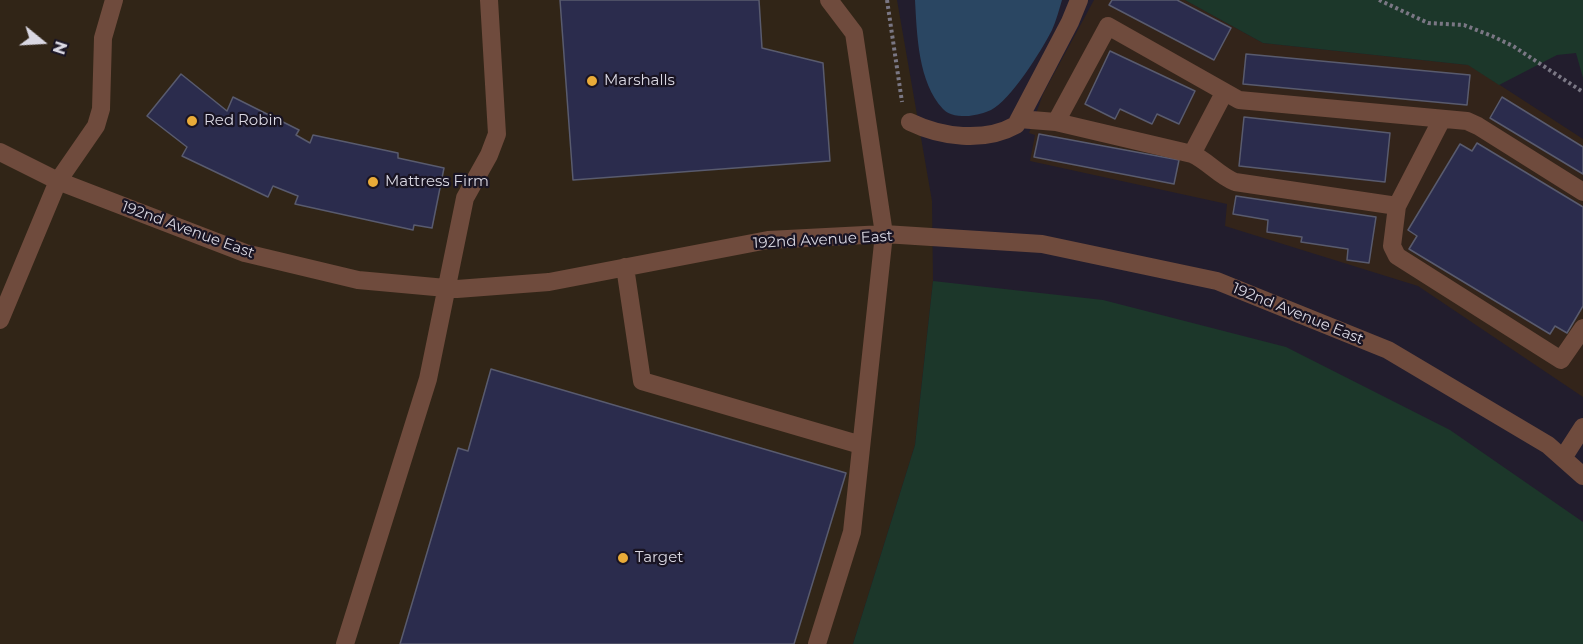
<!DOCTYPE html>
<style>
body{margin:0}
#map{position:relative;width:1583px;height:644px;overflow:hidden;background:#221d2d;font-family:Montserrat,sans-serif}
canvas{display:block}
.north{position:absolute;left:12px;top:12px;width:60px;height:60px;-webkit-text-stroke:4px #191423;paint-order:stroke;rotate:108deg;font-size:16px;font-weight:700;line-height:24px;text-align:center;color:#dad8e3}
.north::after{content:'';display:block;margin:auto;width:21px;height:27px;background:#dad8e3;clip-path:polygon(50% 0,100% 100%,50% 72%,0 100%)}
</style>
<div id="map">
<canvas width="1583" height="644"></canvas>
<div class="north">N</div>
</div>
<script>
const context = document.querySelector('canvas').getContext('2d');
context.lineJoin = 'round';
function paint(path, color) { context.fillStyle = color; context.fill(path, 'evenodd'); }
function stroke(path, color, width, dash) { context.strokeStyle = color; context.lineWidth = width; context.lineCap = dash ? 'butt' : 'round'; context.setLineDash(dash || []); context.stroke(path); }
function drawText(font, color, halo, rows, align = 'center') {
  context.font = font + ' Montserrat,sans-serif'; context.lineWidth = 4.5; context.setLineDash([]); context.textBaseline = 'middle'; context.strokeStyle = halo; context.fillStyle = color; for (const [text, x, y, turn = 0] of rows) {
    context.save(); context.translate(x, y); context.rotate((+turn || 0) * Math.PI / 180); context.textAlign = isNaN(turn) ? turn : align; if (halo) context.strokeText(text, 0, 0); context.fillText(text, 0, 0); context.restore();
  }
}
const commercial = new Path2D(`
 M0 0H897L932 201 933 281 915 445 853 644H0Z`);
const industrial = new Path2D(`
 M1094 0H1185L1263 43 1469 65 1583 139V397L1418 286 1225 226 1227 204 1030 161 1035 135 1029 133 1043 94Z`);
const green = new Path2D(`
 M1185 0H1583V78L1576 53 1557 55 1499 85 1468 65 1263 43Z
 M933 281 1103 300 1286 347 1450 430 1583 522V644H853L915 445Z`);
const water = new Path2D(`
 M915 0H1062C1059 10 1056 21 1052 30 1042 50 1010 101 991 110 985 113 976 115 969 116 960 116 949 116 943 109 918 82 917 35 915 0Z`);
const building = new Path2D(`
 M560 0H759L762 48 823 63 830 161 573 180Z
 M1112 0H1177L1231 28 1214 60 1109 5Z
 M1110 51 1195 91 1179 124 1157 114 1152 124 1120 109 1115 119 1085 104Z
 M1246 54 1470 75 1467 105 1243 84Z
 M181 74 227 111 233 97 299 130 296 135 310 143 313 135 398 153V158L444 168 432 228 414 225 413 230 295 204 298 196 273 186 268 197 182 156 187 147 147 116Z
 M1502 97 1583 147V174L1490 118Z
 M1244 117 1390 133 1385 182 1239 166Z
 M1039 134 1179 160 1174 184 1034 157Z
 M1477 143 1583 207V306L1567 333 1555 326 1550 334 1409 249 1417 236 1408 230 1460 144 1472 151Z
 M1236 196 1376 217 1369 263 1347 260 1348 249 1301 242 1302 237 1267 232 1268 220 1233 214Z
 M491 369 846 473 794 644H400L458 448 468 451Z`);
const path = new Path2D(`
 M887 0 902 102
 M1379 0 1428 23 1464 25 1492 36 1513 46 1583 92`);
const minor = new Path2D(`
 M1019 119 1056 122
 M910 122C941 137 984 143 1016 125L1070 22 1079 0
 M0 152 58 181 245 253 358 280 457 289 549 282 768 240 884 234 1042 244 1217 281 1388 350 1548 445 1583 476
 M1192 154 1224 93
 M1583 192 1478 126 1467 121 1239 100 1108 26 1056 122 1192 154C1208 161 1218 175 1235 182L1397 206 1392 246 1397 256 1561 360 1583 328
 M1397 206 1442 119
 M625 267 642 381 861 445
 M0 320 58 181 96 126 101 109 103 38 114 0
 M1563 458 1583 427
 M345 644 428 379 465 198 489 155 497 134 489 0
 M817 644 852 532 884 234 854 33 829 0`);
const markers = [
 [592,81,6,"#e9ab38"],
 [192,121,6,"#e9ab38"],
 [373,182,6,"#e9ab38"],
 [623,558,6,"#e9ab38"]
];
const poiNames = [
 ["Marshalls",604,81],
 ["Red Robin",204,121],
 ["Mattress Firm",385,182],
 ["Target",635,558]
];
const streetNames = [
 ["192nd Avenue East",188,230,20],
 ["192nd Avenue East",823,240,-3],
 ["192nd Avenue East",1298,314,22]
];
paint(commercial, '#312517');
paint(industrial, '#33241a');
paint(green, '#1c372a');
paint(water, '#2a4662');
paint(building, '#2b2c4d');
stroke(building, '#595b6e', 1.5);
stroke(path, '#7a7784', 4, [3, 3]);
stroke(minor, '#6f4b3d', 18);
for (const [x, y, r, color] of markers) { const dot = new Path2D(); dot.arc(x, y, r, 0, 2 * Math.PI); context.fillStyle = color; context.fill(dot); stroke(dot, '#191423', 2); }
drawText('15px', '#dad8e3', '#191423', poiNames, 'left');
drawText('15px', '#dad8e3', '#191423', streetNames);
</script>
